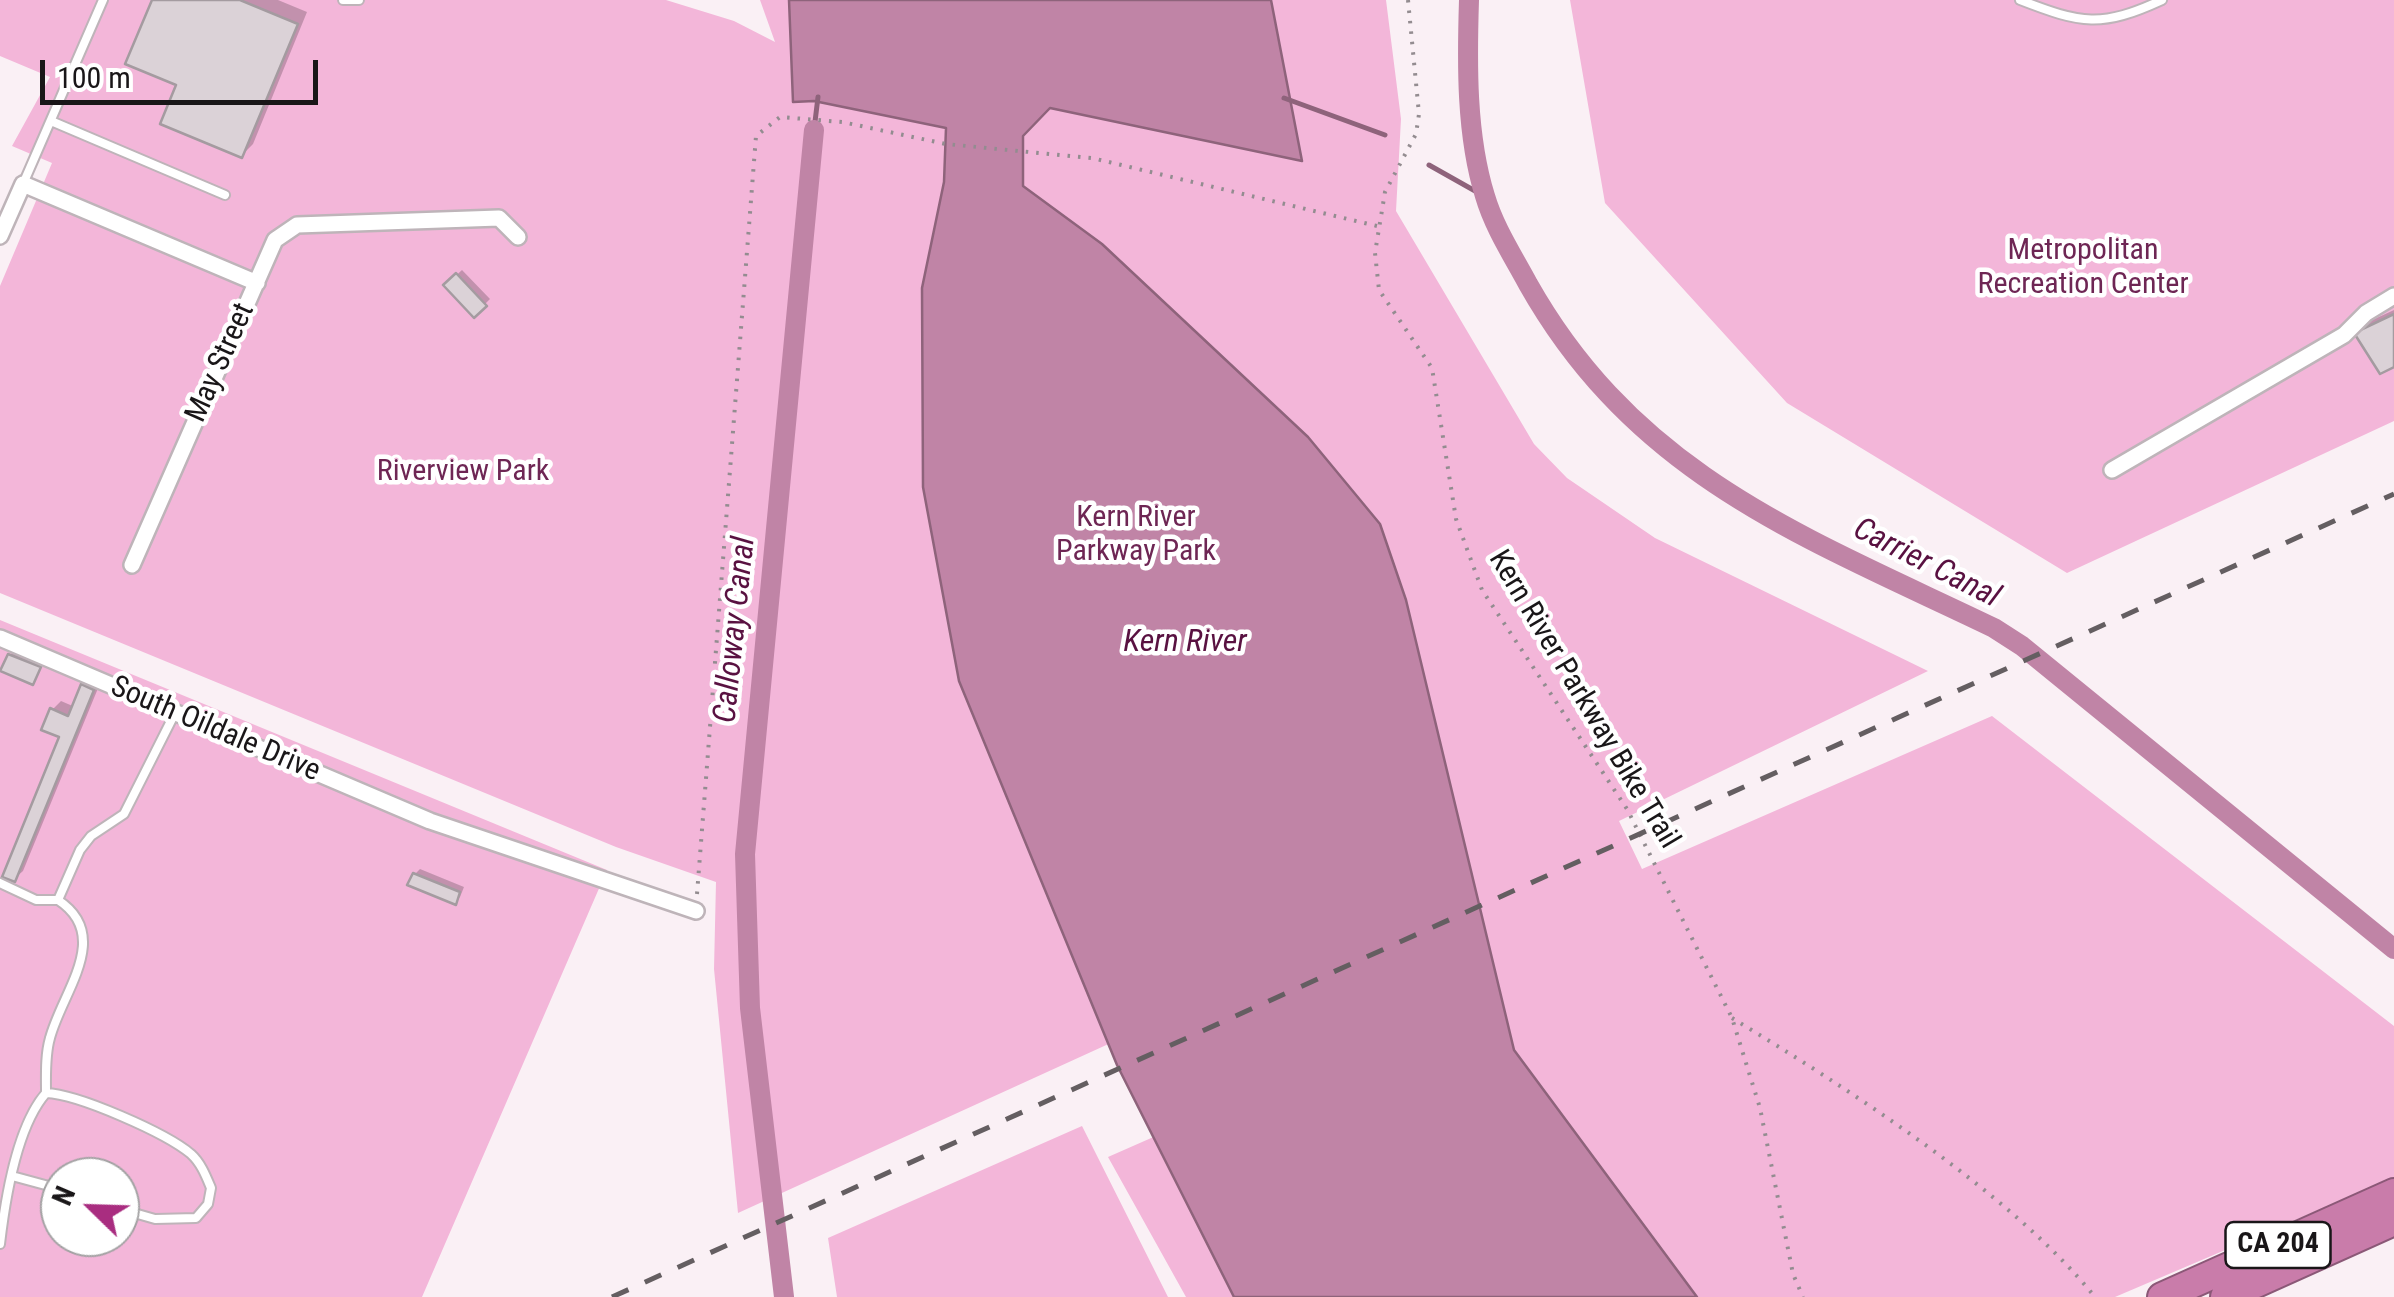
<!DOCTYPE html>
<style>
body{margin:0}
#map{position:relative;width:2394px;height:1297px;overflow:hidden;background:#faf0f5;font-family:"Roboto Condensed",sans-serif}
canvas{display:block}
.north{position:absolute;left:40px;top:1157px;width:100px;height:100px;box-sizing:border-box;background:#fff;border:2px solid #a3a2a3;border-radius:50%;rotate:293deg;font-size:28px;font-weight:700;line-height:40px;text-align:center;color:#191618}
.north::after{content:'';display:block;margin:auto;width:35px;height:45px;background:#a92d80;clip-path:polygon(50% 0,100% 100%,50% 72%,0 100%)}
.scale{position:absolute;left:40px;top:60px;width:278px;height:45px;box-sizing:border-box;border:5px solid #191618;border-top:0;padding-left:12px;font-size:30px;line-height:35px;white-space:nowrap;color:#191618;-webkit-text-stroke:8px #fff;paint-order:stroke}
</style>
<div id="map">
<canvas width="2394" height="1297"></canvas>
<div class="north">N</div>
<div class="scale">100 m</div>
</div>
<script>
const context = document.querySelector('canvas').getContext('2d');
context.lineJoin = 'round';
function paint(path, color) { context.fillStyle = color; context.fill(path, 'evenodd'); }
function stroke(path, color, width, dash) { context.strokeStyle = color; context.lineWidth = width; context.lineCap = dash ? 'butt' : 'round'; context.setLineDash(dash || []); context.stroke(path); }
function drawText(font, color, halo, rows, align = 'center') {
  context.font = font + ' "Roboto Condensed",sans-serif'; context.lineWidth = 9; context.setLineDash([]); context.textBaseline = 'middle'; context.strokeStyle = halo; context.fillStyle = color; for (const [text, x, y, turn = 0] of rows) {
    context.save(); context.translate(x, y); context.rotate((+turn || 0) * Math.PI / 180); context.textAlign = isNaN(turn) ? turn : align; if (halo) context.strokeText(text, 0, 0); context.fillText(text, 0, 0); context.restore();
  }
}
const green = new Path2D(`
 M0 0H666L734 21 775 42 760 0H1386L1401 119 1396 211 1534 444 1567 478 1655 538 1928 671 1619 821 1642 869 1992 716 2394 1026V1178L2115 1297H1186L1108 1157 1474 996 1137 1031 738 1213 714 969 716 882 616 847 0 593V286L52 163 12 146 50 77 0 56Z
 M1570 0H2394V421L2067 573 1787 403 1605 203Z
 M0 620 607 870 422 1297H0ZM60 1177H120V1237H60Z
 M1082 1126 1168 1297H837L828 1238Z`);
const water = new Path2D(`
 M789 0H1271L1302 161 1050 108 1023 136V186L1102 244 1308 437 1380 524 1406 600 1514 1050 1697 1297H1234L1117 1065 959 681 923 487 922 288 944 182 946 128 814 101 793 102Z`);
const shadow = new Path2D(`
 M155 0H278L307 12 253 144 242 155Z
 M462 270 490 299 474 315 446 285Z
 M2394 310V364L2357 333 2368 322Z
 M15 650 44 662 33 682 10 655Z
 M92 678 101 681 23 871 14 879 62 736 52 710 61 701 75 707Z
 M420 869 464 887 460 897 455 902 415 874Z`);
const stream = new Path2D(`
 M1284 98 1385 135
 M814 130 818 97
 M1429 165 1484 196`);
const canal = new Path2D(`
 M1469 0C1467 63 1466 135 1485 196 1494 227 1513 256 1528 284 1637 477 1805 537 1994 628L2022 646 2394 949
 M784 1297 750 1008 745 854 814 130`);
const building = new Path2D(`
 M152 0H240L298 24 242 158 160 124 176 85 125 64Z
 M456 273 487 306 474 318 443 285Z
 M2394 314V367L2380 374 2354 333Z
 M8 654 41 667 33 685 0 671Z
 M81 684 94 690 15 882 2 877 59 737 41 730 50 708 68 716Z
 M413 873 460 892 456 905 407 885Z`);
const path = new Path2D(`
 M1408 0 1419 114 1416 134 1385 192 1375 253 1379 290 1432 368 1456 519 1482 590 1627 809 1732 1018 1760 1108 1793 1274 1803 1297
 M697 894 756 136 780 117 842 122 946 144 1092 158 1377 226
 M1732 1018C1847 1088 2011 1193 2095 1297`);
const lane = new Path2D(`
 M343 0H359
 M2020 0C2082 24 2101 28 2162 0
 M51 121 225 195
 M23 184 103 0
 M0 883 36 900H58C113 936 62 992 50 1038 45 1055 46 1075 46 1093
 M58 900 80 850 91 836 124 814 175 713
 M12 1176 60 1189
 M0 1244C5 1201 17 1126 46 1093 78 1094 166 1133 191 1154 201 1163 206 1176 211 1188L208 1204 196 1218 155 1219 120 1209`);
const street = new Path2D(`
 M0 236 23 184 257 283
 M2112 470 2344 335 2366 313 2394 296
 M132 565 275 240 297 225 499 218 518 237
 M0 638 430 821 696 911`);
const highway = new Path2D(`
 M2162 1297 2394 1193
 M2225 1297 2394 1221`);
const rail = new Path2D(`
 M612 1297 2394 494`);
const shields = [
 [2278,1245,105]
];
const shieldNames = [
 ["CA 204",2278,1245]
];
const parkNames = [
 ["Metropolitan",2083,251],
 ["Recreation Center",2083,285],
 ["Riverview Park",463,472],
 ["Kern River",1136,518],
 ["Parkway Park",1136,552]
];
const streetNames = [
 ["May Street",221,363,-66],
 ["Kern River Parkway Bike Trail",1583,700,59],
 ["South Oildale Drive",215,730,23]
];
const waterNames = [
 ["Carrier Canal",1926,564,27],
 ["Calloway Canal",736,630,-84],
 ["Kern River",1185,643]
];
paint(green, '#f3b6d9');
paint(water, '#c084a6');
stroke(water, '#8e637b', 2.5);
paint(shadow, '#0003');
stroke(stream, '#8e637b', 5);
stroke(canal, '#c084a6', 20);
paint(building, '#dbd2d7');
stroke(building, '#a49ba0', 2.5);
stroke(lane, '#beb4b9', 12);
stroke(street, '#beb4b9', 20);
stroke(highway, '#8b5877', 32);
stroke(path, '#938c90', 4, [2.5, 8]);
stroke(lane, '#fff', 8);
stroke(street, '#fff', 15);
stroke(highway, '#c97caa', 28);
stroke(rail, '#645e61', 5, [18, 18]);
for (const [x, y, w] of shields) { const box = new Path2D(); box.roundRect(x - w / 2, y - 23, w, 46, 8); context.fillStyle = '#fff'; context.fill(box); stroke(box, '#191618', 2.5); }
drawText('bold 28px', '#191618', null, shieldNames);
drawText('30px', '#6e2654', '#fff', parkNames);
drawText('30px', '#191618', '#fff', streetNames);
drawText('italic 32px', '#591141', '#fff', waterNames);
</script>
